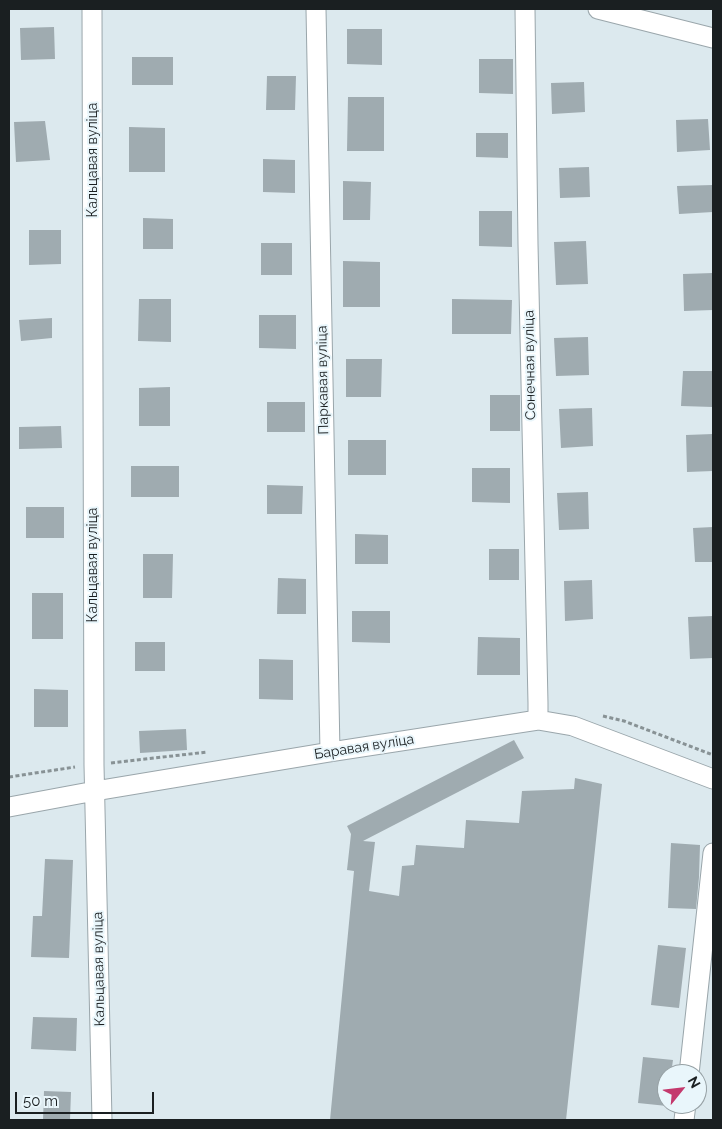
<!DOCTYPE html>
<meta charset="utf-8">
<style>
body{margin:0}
#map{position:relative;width:722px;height:1129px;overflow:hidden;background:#dce9ee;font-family:Raleway,sans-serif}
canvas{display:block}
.frame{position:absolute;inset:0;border:10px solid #1a1f21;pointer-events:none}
.north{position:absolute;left:657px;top:1064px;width:50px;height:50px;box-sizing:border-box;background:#e9f6fb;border:1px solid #96a0a4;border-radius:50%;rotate:61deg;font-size:14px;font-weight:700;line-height:20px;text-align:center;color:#1a1f21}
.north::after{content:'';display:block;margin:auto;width:18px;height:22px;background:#c4396d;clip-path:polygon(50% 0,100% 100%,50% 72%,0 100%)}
.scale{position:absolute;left:15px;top:1092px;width:139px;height:22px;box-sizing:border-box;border:2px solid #1a1f21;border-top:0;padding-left:6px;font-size:15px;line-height:18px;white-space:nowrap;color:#1a1f21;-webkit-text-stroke:4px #e9f6fb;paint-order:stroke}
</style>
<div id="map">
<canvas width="722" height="1129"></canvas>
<div class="frame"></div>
<div class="north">N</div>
<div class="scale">50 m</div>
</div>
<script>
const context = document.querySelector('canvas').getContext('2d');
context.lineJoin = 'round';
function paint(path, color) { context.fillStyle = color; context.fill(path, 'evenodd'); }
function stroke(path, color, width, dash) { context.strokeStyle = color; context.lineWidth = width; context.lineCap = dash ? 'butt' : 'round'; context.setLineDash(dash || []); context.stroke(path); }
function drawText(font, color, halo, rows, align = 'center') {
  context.font = font + ' Raleway,sans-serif'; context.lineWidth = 4; context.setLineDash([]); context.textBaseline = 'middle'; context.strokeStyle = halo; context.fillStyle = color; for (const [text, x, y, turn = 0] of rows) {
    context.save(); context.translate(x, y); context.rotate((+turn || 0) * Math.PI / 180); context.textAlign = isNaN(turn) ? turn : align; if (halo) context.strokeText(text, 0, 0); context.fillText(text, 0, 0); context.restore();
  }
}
const building = new Path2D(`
 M54 27 55 59 21 60 20 28Z
 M347 29H382V65L347 64Z
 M132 57H173V85H132Z
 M479 59H513V94L479 93Z
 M267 76H296L295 110H266Z
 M584 82 585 112 552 114 551 83Z
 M348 97H384V151H347Z
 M708 119 710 150 677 152 676 120Z
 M45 121 50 160 16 162 14 122Z
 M129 127 165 128V172H129Z
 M476 133H508V158L476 157Z
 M263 159 295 160V193L263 192Z
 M589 167 590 197 560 198 559 168Z
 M343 181 371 182 370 220H343Z
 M713 185V212L679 214 677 186Z
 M479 211H512V247L479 246Z
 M143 218 173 219V249H143Z
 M29 230H61V264L29 265Z
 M586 241 588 284 556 285 554 242Z
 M261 243H292V275H261Z
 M343 261 380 262V307H343Z
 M713 273V310L684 311 683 274Z
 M139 299H171V342L138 341Z
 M452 299 512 300 511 334H452Z
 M259 315H296V349L259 348Z
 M52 318V338L21 341 19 320Z
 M588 337 589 375 556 376 554 338Z
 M346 359H382L381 397H346Z
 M683 371H713V407L681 406Z
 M170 387V426H139V388Z
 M490 395H520V431H490Z
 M267 402H305V432H267Z
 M592 408 593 446 561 448 559 409Z
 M61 426 62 448 19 449V427Z
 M713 434V471L687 472 686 435Z
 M348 440H386V475H348Z
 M131 466H179V497H131Z
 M472 468H510V503L472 502Z
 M267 485 303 486 302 514H267Z
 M588 492 589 529 559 530 557 493Z
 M26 507H64V538H26Z
 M713 527V562H695L693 528Z
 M355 534 388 535V564H355Z
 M489 549H519V580H489Z
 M143 554H173L172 598H143Z
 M278 578 306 579V614H277Z
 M592 580 593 619 565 621 564 581Z
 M32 593H63V639H32Z
 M352 611H390V643L352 642Z
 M713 616V658L690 659 688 617Z
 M478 637 520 638V675H477Z
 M135 642H165V671H135Z
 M259 659 293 660V700L259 699Z
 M34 689 68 690V727H34Z
 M186 729 187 750 140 753 139 731Z
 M514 740 524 758 363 841 375 842 369 891 399 896 402 866 414 865 416 845 464 848 466 820 519 823 522 791 574 789 575 778 602 784 566 1120H330L354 871 347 870 351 834 347 826Z
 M671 843 700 845 699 877 696 909 668 908Z
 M45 859 73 860 69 958 31 957 33 916H42Z
 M658 945 686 948 679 1008 651 1005Z
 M33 1017 77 1018 76 1051 31 1049Z
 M643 1057 673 1060 671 1074H667V1106L638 1103Z
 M44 1091 71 1092 70 1120H43Z`);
const path = new Path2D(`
 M603 716 624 721 713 755
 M111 763 207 752
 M9 777 75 767`);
const minor = new Path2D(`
 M92 9 94 765 102 1120
 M316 9 330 752
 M525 9 528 244 538 703V720
 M598 9 713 38
 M9 807 95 791 330 752 538 720 573 726 713 779
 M689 1074 713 853
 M684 1120 686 1104`);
const streetNames = [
 ["Кальцавая вуліца",93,160,-90],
 ["Сонечная вуліца",530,365,-91],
 ["Паркавая вуліца",323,380,-91],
 ["Кальцавая вуліца",93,565,-90],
 ["Баравая вуліца",364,747,-9],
 ["Кальцавая вуліца",99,969,-91]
];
paint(building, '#9fabb0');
stroke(minor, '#9aa6ab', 21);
stroke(path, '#889295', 3, [4, 2.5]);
stroke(minor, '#fff', 19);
drawText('14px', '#1a1f21', '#e9f6fb', streetNames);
</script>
